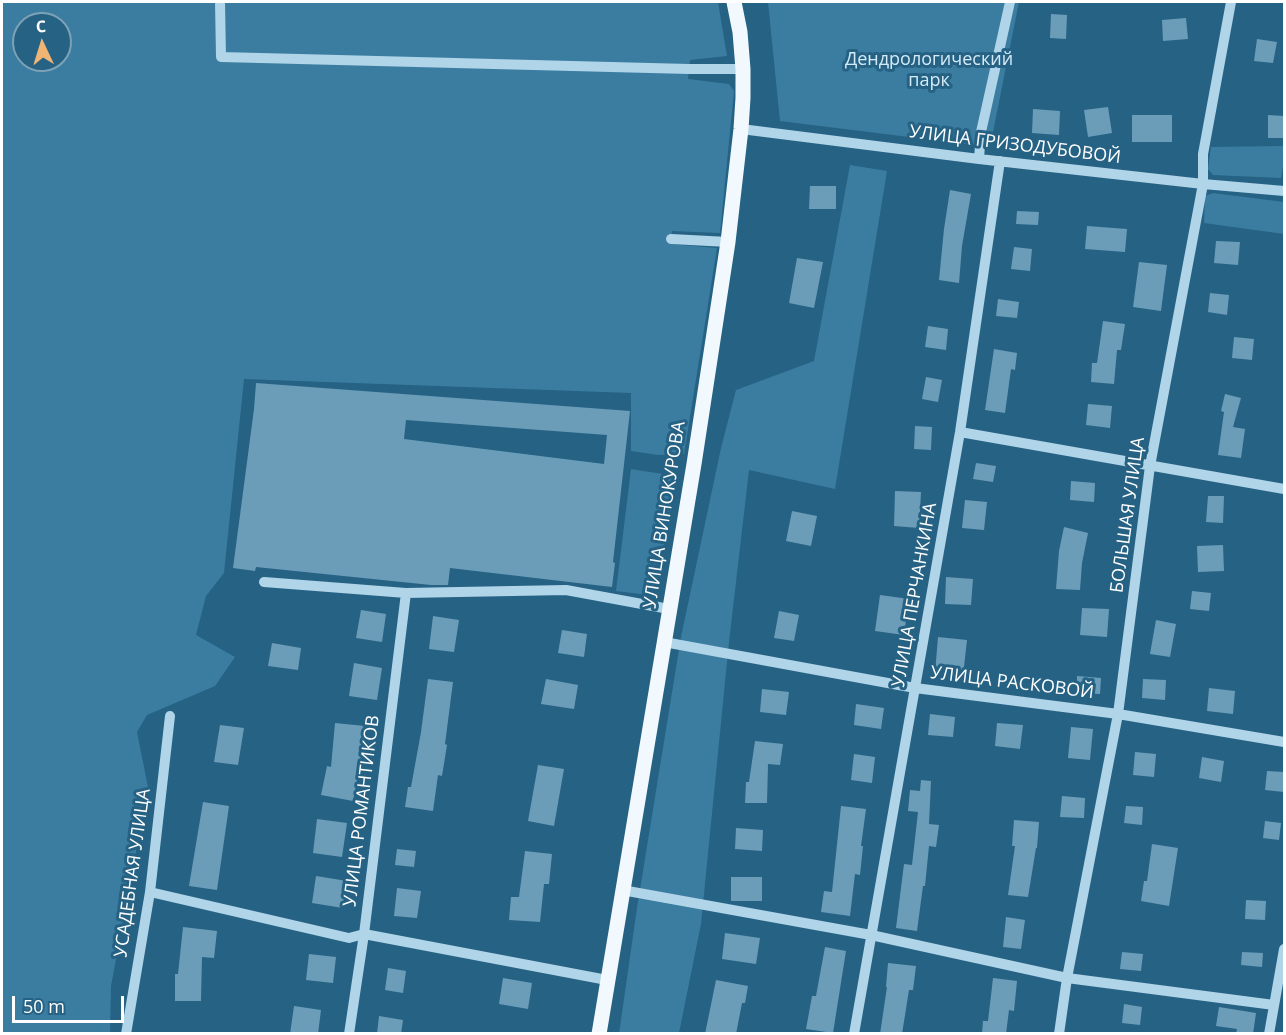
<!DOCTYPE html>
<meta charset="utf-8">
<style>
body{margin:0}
#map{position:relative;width:1286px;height:1035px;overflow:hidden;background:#266284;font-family:"Open Sans",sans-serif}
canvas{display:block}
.frame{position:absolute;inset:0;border:3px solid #fff;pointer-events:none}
.north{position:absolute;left:12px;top:12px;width:60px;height:60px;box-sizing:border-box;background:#266284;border:2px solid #7da1b5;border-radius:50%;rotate:356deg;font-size:16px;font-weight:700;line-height:24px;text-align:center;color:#fff}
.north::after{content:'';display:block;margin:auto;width:21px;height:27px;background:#f0b575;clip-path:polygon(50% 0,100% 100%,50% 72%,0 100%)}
.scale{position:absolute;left:12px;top:996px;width:112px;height:27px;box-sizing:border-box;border:3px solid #fff;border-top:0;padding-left:8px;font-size:18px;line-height:21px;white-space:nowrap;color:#fff;-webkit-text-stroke:4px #266284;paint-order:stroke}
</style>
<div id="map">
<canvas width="1286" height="1035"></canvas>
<div class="frame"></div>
<div class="north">С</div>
<div class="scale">50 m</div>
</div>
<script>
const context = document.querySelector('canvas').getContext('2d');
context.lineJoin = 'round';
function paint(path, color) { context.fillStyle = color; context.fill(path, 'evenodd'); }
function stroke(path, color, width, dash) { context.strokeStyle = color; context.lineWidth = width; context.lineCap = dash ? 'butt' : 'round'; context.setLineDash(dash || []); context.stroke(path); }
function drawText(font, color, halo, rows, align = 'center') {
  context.font = font + ' "Open Sans",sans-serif'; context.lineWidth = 6; context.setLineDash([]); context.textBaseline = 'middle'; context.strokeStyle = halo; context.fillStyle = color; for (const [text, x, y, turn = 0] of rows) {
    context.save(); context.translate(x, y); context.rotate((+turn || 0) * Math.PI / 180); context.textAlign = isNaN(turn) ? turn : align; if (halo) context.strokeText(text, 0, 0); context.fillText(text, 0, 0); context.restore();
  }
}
const green = new Path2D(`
 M2 2H718L727 56 690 60 688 79 729 84 734 91 720 233 672 231 670 244 717 248 684 454 658 455 631 451V393L244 379 224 573 206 596 196 635 235 657 215 686 147 715 137 732 148 787 111 986 110 1033 2 1034ZM24 24H60V60H24Z
 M768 2H1019L990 147 780 121Z
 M1284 146V160L1281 178 1213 175 1208 169 1211 147Z
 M850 165 887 171 835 489 749 470 729 642 701 924 679 1033 619 1034 637 908 681 637 721 448 736 390 814 361Z
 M1213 193 1284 202V234L1204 223 1205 196Z
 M631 469 675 476 656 596 616 591Z`);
const building = new Path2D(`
 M1051 14 1067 15 1066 39 1050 38Z
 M1186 18 1188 39 1163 41 1162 20Z
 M1257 39 1277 42 1273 63 1254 61Z
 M1108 107 1112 133 1088 137 1084 110Z
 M1033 109 1060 111 1059 135 1032 133Z
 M1132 115H1172V142H1132Z
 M1268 115 1284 116V138H1268Z
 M810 186H836V209H809Z
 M950 190 971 194 962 246 959 283 939 280 944 229Z
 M1017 211 1039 212 1038 225 1016 224Z
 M1087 226 1127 229 1125 252 1085 249Z
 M1216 241 1240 242 1238 265 1214 263Z
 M1014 247 1032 249 1030 271 1011 269Z
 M797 258 823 262 814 308 789 303Z
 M1139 262 1167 265 1161 311 1133 307Z
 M1210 293 1229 295 1227 315 1208 312Z
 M998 299 1019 302 1017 318 996 316Z
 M1103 321 1125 324 1121 350H1117L1114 384 1091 382 1092 363H1097Z
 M928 326 948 329 946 350 925 347Z
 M1234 337 1254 339 1252 360 1232 358Z
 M994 349 1017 353 1015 370 1011 369 1005 413 985 410Z
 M926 377 942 380 938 402 922 399Z
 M256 383 630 411 613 562 615 563 612 587 450 568 448 585H431L256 567 255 571 233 568 254 409ZM406 420 607 435 604 464 404 439Z
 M1225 394 1241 398 1233 427 1245 429 1241 458 1218 455 1224 412 1221 411Z
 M1088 404 1112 406 1110 428 1086 425Z
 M915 426 932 427 931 450 914 449Z
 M976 463 996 466 993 482 973 479Z
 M1071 481 1095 483 1094 502 1070 500Z
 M895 491 921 492 919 528 894 526Z
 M1208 496H1224L1223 523 1206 522Z
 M965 500 987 502 984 530 962 528Z
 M792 511 817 516 811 546 786 541Z
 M1064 527 1088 533 1082 563 1080 590 1056 589 1059 551Z
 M1223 545 1224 571 1198 572 1197 546Z
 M946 577 973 579 971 605 945 604Z
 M1192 591 1211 593 1209 611 1190 609Z
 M880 595 909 599 904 635 875 631Z
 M1082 608 1109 609 1107 637 1080 635Z
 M361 610 386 614 382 642 356 638Z
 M779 611 799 615 794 641 774 638Z
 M433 616 459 620 454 652 429 649Z
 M1156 620 1176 624 1170 657 1150 654Z
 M562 630 587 634 584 657 558 653Z
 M938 637 967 640 963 676 935 673Z
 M272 643 301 648 298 670 268 666Z
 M354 663 382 668 377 700 349 696Z
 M1077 676 1101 678 1100 694 1077 693Z
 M428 679 453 682 445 744 447 745 442 776 438 775 433 811 405 807 408 787H411L421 732Z
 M546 679 578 685 574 709 541 704Z
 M1143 679 1166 680 1165 700 1142 698Z
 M1209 688 1235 691 1233 714 1207 711Z
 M762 689 789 692 786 715 760 712Z
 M856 704 884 708 881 729 854 725Z
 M930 714 955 717 953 737 928 735Z
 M335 723 365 726 362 756 353 801 321 795 327 766 331 767Z
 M997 723 1023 725 1020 749 995 746Z
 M220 725 244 728 238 765 214 762Z
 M1071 727 1093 729 1090 760 1068 758Z
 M755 741 783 744 780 765 768 764 767 803H745L746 782H749Z
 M1135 752 1156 754 1154 777 1133 775Z
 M854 754 875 757 872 783 851 780Z
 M1202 757 1224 761 1221 782 1199 778Z
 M538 765 564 769 554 826 528 821Z
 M1267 771 1284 772V792L1265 790Z
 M921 780 931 781 929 824 939 825 936 847 929 846 925 886H923L917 931 896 928 904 864 912 865 918 812 908 811 910 790 920 791Z
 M1062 796 1085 798 1084 818 1060 817Z
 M203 802 229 806 217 890 189 886Z
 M841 806 866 809 861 846H863L860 875 855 874 850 916 821 912 824 891 832 892Z
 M1126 806 1143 807 1142 825 1124 823Z
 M317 819 347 823 342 857 313 853Z
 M1014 820 1039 822 1037 848H1036L1028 897 1008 895 1015 846H1012Z
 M1265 821 1281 823 1279 840 1263 838Z
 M736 828 763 830 762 851 735 849Z
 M1152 844 1178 848 1169 906 1141 901 1144 881H1147Z
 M397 849 416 851 414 867 395 865Z
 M525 851 552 854 549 884H544L540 922 509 920 511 897H519Z
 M316 876 347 881 343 908 312 903Z
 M731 877H762V901H731Z
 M397 888 421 891 417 918 394 916Z
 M1246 900 1266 901 1265 920 1245 919Z
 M1006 917 1025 920 1021 949 1003 947Z
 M183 927 217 931 214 958 202 957 201 1001H175V974H178Z
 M725 933 760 938 756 964 722 959Z
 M825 947 846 951 833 1033 806 1029 812 996H816Z
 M1122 952 1143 954 1141 971 1120 969Z
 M1242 952 1263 953 1262 967 1241 965Z
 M309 954 336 957 333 983 306 980Z
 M888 963 916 966 913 990H909L902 1034H880L887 987H886Z
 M388 968 406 971 403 993 385 990Z
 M503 978 532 983 528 1009 499 1004Z
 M993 978 1017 981 1014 1011 1009 1010 1006 1034H982L983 1021H988Z
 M716 980 748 986 745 1003H742L736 1034H705Z
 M1124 1004 1142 1007 1140 1025 1122 1023Z
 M294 1006 321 1010 318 1034H290Z
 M1219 1007 1256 1013 1253 1034H1236L1237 1029 1216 1026Z
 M379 1016 403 1020 401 1034H377Z`);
const minor = new Path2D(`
 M220 2 221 57 689 69H743
 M741 129 979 159 1203 184 1284 191
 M979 159 981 132 1010 2
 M671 239 728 242
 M960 432 1284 489
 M264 582 406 593 566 590 669 609
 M664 642 915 688 1118 714 1284 742
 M622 890 871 935 1067 978 1274 1005
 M150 892 349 938 364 934 607 980
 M126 1034 150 892 170 716
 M349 1034 364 934 406 593
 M854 1034 960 432 1000 161
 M1059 1034 1067 978 1118 714 1150 466 1203 184V154L1231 2
 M1269 1034 1284 949`);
const major = new Path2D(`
 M599 1034 694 464 728 242 741 129 743 98V69L740 32 734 2`);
const parkNames = [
 ["Дендрологический",929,60],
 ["парк",929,81]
];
const streetNames = [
 ["УЛИЦА ГРИЗОДУБОВОЙ",1015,145,7],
 ["УЛИЦА ВИНОКУРОВА",665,515,-81],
 ["БОЛЬШАЯ УЛИЦА",1128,515,-82],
 ["УЛИЦА ПЕРЧАНКИНА",915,595,-80],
 ["УЛИЦА РАСКОВОЙ",1012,683,7],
 ["УЛИЦА РОМАНТИКОВ",362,811,-83],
 ["УСАДЕБНАЯ УЛИЦА",133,873,-82]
];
paint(green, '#3b7da1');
paint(building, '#6b9db9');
stroke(minor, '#b0d4e8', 10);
stroke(major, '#f2f9fe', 15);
drawText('18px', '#d4eaf6', '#266284', parkNames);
drawText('18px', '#fff', '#266284', streetNames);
</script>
